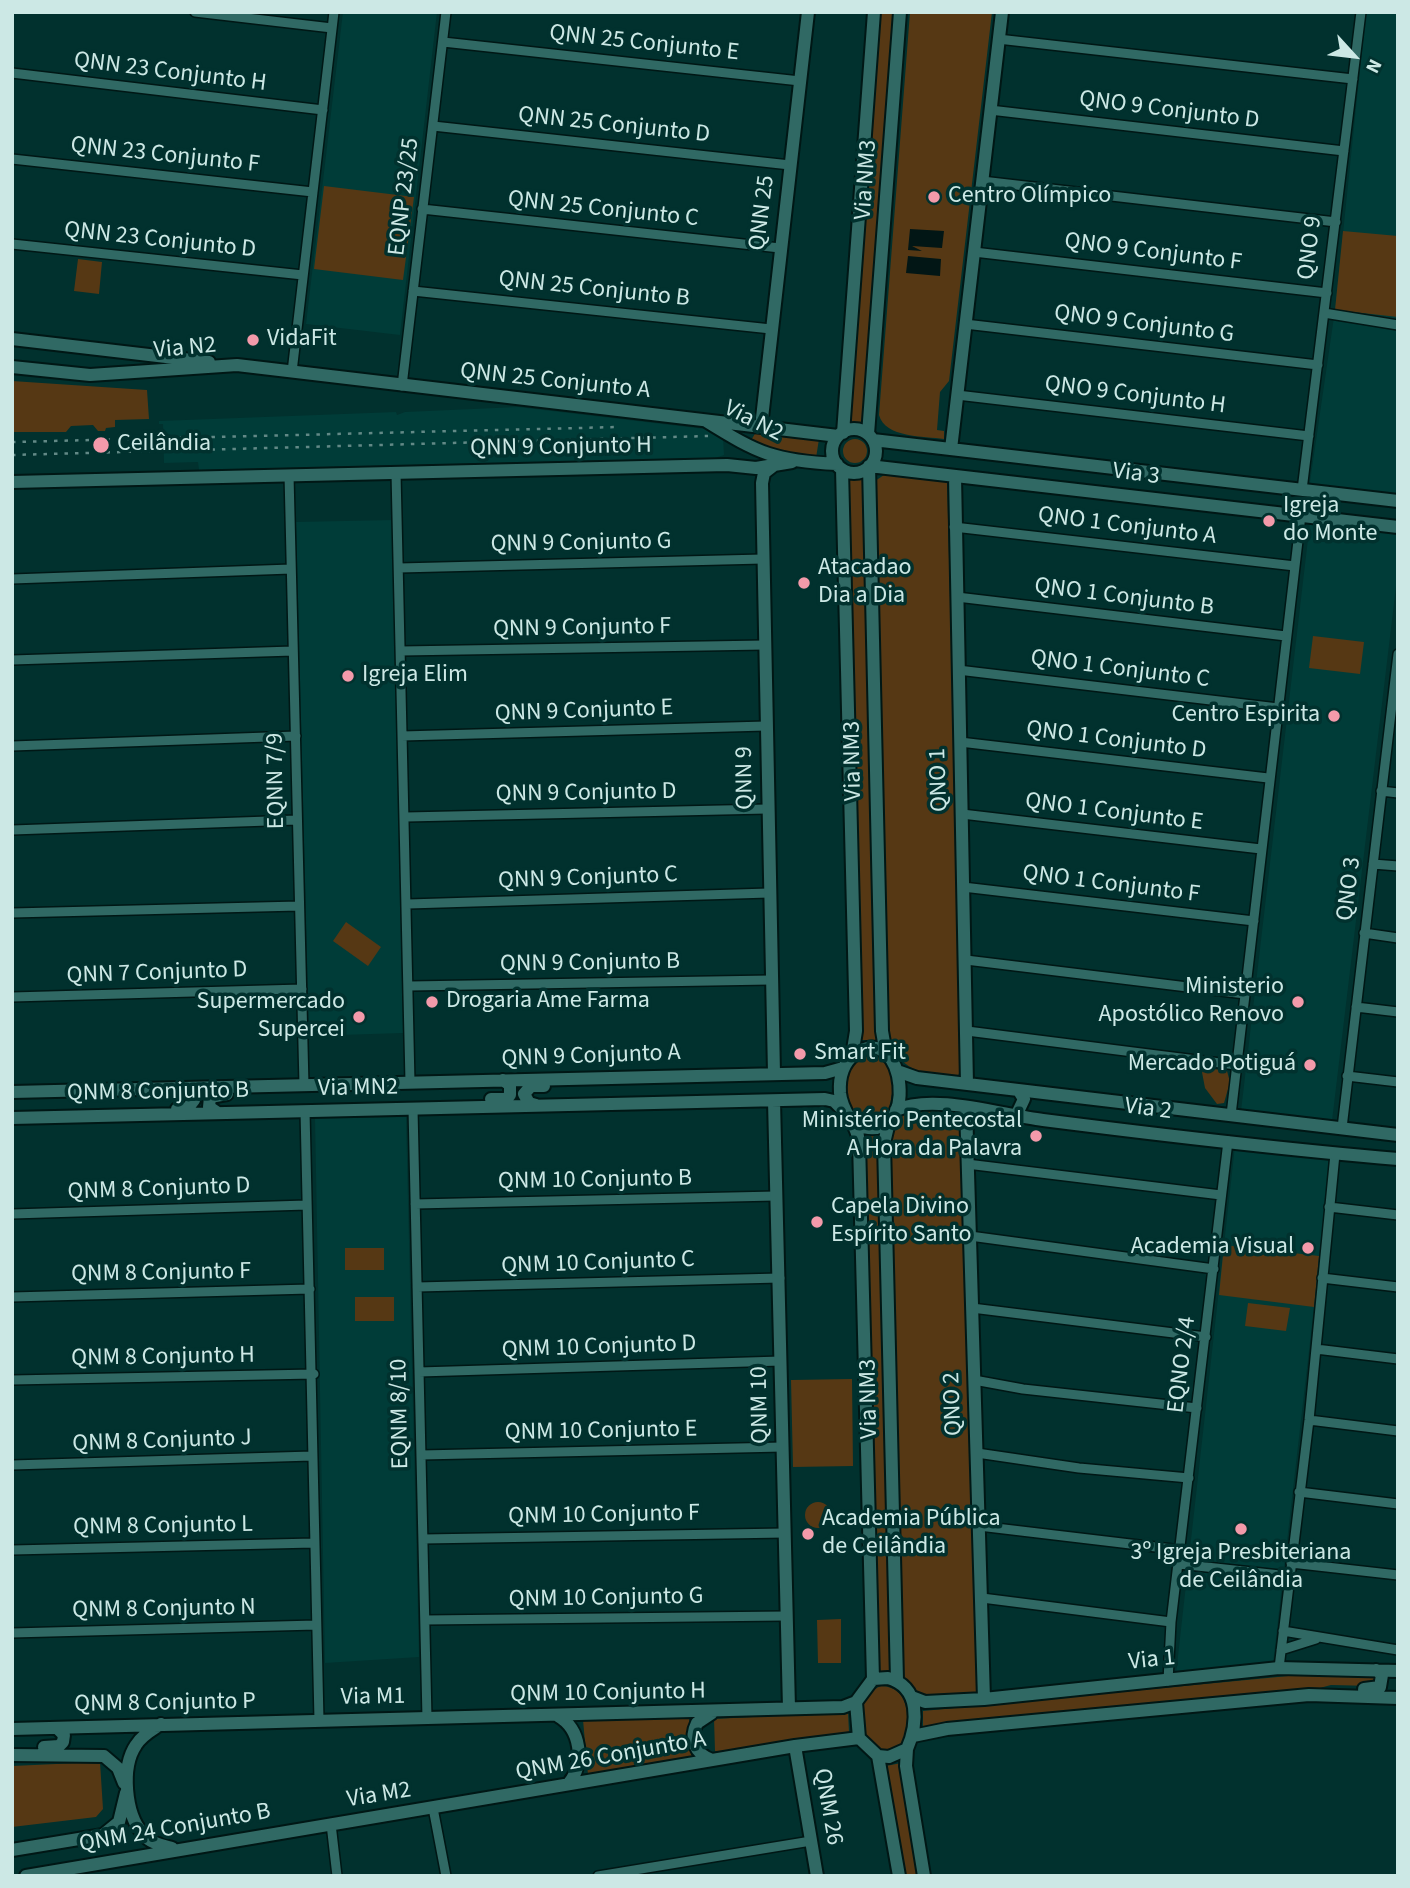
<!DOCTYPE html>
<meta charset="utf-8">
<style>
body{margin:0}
#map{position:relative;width:1410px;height:1888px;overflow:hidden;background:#01312e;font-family:"Source Sans 3",sans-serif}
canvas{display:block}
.frame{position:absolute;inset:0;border:14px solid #cce8e5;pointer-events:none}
.north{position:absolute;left:1319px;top:21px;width:70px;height:70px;-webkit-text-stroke:5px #01312e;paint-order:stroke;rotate:117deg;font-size:19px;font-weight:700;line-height:28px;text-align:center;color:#cce8e5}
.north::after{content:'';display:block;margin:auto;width:24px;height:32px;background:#cce8e5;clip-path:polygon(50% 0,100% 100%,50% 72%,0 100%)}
</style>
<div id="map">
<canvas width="1410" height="1888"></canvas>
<div class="frame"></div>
<div class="north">N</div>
</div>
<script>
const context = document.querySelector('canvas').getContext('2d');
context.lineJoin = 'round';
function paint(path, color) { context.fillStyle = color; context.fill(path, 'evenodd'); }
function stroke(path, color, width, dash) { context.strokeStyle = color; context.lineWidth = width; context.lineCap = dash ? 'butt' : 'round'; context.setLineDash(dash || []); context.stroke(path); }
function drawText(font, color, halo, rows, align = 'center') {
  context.font = font + ' "Source Sans 3",sans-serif'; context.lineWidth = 7; context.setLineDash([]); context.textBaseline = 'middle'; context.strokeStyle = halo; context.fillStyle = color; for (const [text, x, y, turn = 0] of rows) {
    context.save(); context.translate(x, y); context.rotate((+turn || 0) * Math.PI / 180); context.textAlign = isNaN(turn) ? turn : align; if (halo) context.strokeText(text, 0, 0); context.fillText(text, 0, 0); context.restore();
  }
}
const built = new Path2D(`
 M343 12H437L400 335 306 324Z
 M1366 12H1398V495L1312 485 1310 482 1335 310Z
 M518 407 705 429 723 437 724 455 715 458 199 470 198 462 164 463 163 424H159V421L396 412 397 415 405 412Z
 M393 520 403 1033 309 1036 296 522Z
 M1310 522 1398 533V570L1332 1121 1241 1111Z
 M406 1117 419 1657 325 1663 315 1118Z
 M1235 1146 1330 1158 1314 1307 1273 1663 1176 1674Z`);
const green = new Path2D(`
 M879 12H896L864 427 848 425Z
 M910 12H992L949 381 940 392 937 430 944 431V439C924 436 885 438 879 415Z
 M324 186 414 197 403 280 314 269Z
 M1343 231 1398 236V317L1335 310Z
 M78 259 102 262 99 294 74 291Z
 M12 381 147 390 149 419 115 420V427L106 428 105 431H98L93 425 71 426 66 432H12Z
 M756 432 819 439 816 458H793L750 442Z
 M843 451a12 12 0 1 1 24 0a12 12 0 1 1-24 0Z
 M887 473 947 481 962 1063 957 1080C923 1074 897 1071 887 1033L875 481Z
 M863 477 877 1040H861L847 487 850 480Z
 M1313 636 1364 642 1360 674 1309 668Z
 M346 922 381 947 368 966 333 941Z
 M871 1054C897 1060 895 1091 888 1111L870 1121 854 1113C841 1090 845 1063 871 1054Z
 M1201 1067 1227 1071 1230 1082 1224 1103 1217 1104 1205 1088Z
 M919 1110 954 1114 960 1121 978 1693C953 1704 916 1702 903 1675L889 1134 901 1115Z
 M863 1135H879L892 1672H876Z
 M1224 1245 1319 1256 1314 1307 1219 1295Z
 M345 1248H384V1270H345Z
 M355 1297H394V1321H355Z
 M1248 1303 1290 1308 1286 1331 1245 1326Z
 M852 1379 853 1466 793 1467 791 1380Z
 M805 1515a13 13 0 1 1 26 0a13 13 0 1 1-26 0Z
 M841 1619V1663H818L817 1620Z
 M1309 1674 1378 1676 1373 1686 1331 1685 1312 1690 923 1728V1711Z
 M881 1686C912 1687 911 1725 902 1745L881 1752C876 1747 869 1742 865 1736 856 1718 862 1693 881 1686Z
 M848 1712 849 1732 722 1754 715 1751 714 1719Z
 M689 1718 692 1759 588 1775 583 1720Z
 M100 1762 103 1809 96 1817 12 1827V1766Z
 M901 1763 923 1876H904L886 1766Z`);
const water = new Path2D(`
 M910 229 944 231 942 248 912 246 922 251 908 250Z
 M908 256 941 259 940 276 906 273Z`);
const street = new Path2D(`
 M195 12 332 28
 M998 39 1353 79
 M443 42 800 81
 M12 73 323 110
 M990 110 1344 151
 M433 126 790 165
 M12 159 313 192
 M982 181 1336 222
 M422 209 780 248
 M12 244 303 275
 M974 252 1327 293
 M413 291 771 329
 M1324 313 1398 325
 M965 324 1318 365
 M292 372 334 12
 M402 386 446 12
 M957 395 1309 436
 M396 473 410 1082
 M289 475 304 1085
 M1302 490 1361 12
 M954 527 1295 566
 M399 568 763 559
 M12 579 291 569
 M957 597 1286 636
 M401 651 765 645
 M12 660 293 651
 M958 670 1278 708
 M402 736 766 726
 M960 742 1268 778
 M12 746 296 736
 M1381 791 1398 793
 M962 814 1261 849
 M406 817 767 809
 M12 830 297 820
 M1373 864 1398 866
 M963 887 1254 921
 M408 904 769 893
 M12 913 299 906
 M1364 933 1398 938
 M966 960 1245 994
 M410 986 771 980
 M12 997 302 989
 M1356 1007 1398 1012
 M967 1031 1236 1065
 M1347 1076 1398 1082
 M413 1109 427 1718
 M305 1111 319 1720
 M1231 1115 1301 515
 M1342 1128 1398 654
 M967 1164 1221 1195
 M415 1204 776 1196
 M1329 1207 1398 1215
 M12 1214 307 1205
 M970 1236 1214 1269
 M1322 1278 1398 1287
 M417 1287 780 1278
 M12 1297 310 1289
 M972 1308 1206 1337
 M1316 1349 1398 1359
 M419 1372 781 1361
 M12 1380 314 1374
 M974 1380 1023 1389 1197 1408
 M1309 1420 1398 1431
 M977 1453 1079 1468 1189 1478
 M421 1455 783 1447
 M12 1465 312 1456
 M1299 1492 1398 1504
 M979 1526 1181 1550
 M423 1539 785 1533
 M12 1550 314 1543
 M1291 1563 1398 1575
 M1179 1564 1289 1576
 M982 1598 1171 1622
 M425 1620 786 1616
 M1283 1631 1398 1650
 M12 1633 316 1625
 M1281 1650 1316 1639
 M1279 1668 1309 1420 1335 1154
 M1168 1681 1171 1622 1228 1141
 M433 1808 446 1876
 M331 1824 337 1876
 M598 1876 811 1841`);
const secondary = new Path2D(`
 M12 339 209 362
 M12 367 90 375 237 365 838 436
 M706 421C759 454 775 461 837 464
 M761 427 808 12
 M832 451a22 22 0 1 1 44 0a22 22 0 1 1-44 0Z
 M843 433 874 12
 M868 434 900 12
 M873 440 1398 501
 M951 449 1002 12
 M773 466 764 473 762 483 774 1073
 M842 469 856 1031 852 1056
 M955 476 967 1084
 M12 482 727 465 756 468 792 462
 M886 1054 882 1031 869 466 1398 527
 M900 1072 917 1078 1398 1135
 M12 1092 825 1073 843 1068
 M491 1099H506L510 1095V1085L503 1080
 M774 1101 789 1708
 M536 1105 529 1103 524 1094 531 1086H544
 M966 1107 984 1699
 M177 1109H187L194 1100 190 1091 184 1088
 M896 1110C934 1093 1001 1115 1043 1120 1161 1135 1279 1149 1398 1159
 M218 1113 209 1107 210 1097 227 1094
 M1016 1116 1024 1099 1019 1091
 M12 1118 825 1099 834 1101 842 1109
 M890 1118 884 1143 897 1680
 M856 1125C923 1150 905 1017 855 1054 843 1063 839 1078 840 1093 842 1114 857 1122 859 1142L873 1679
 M888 1678C921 1687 918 1724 907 1749L889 1757 878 1756 859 1738 856 1702 873 1679Z
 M1364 1689 1380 1687 1382 1675 1376 1670
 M912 1697 925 1702 984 1699 1279 1668 1398 1671
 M558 1716C581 1729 585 1763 569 1783
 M161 1724C152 1730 142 1735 136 1745 121 1767 125 1814 143 1834 150 1843 161 1845 172 1848
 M12 1729 843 1707 856 1702
 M913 1736 947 1729 1309 1695 1398 1698
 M795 1746 817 1876
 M44 1747 59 1746 63 1742 64 1735 57 1728
 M907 1749 906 1766 924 1876
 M12 1755 104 1756 118 1768 124 1783
 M878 1756 899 1876
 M712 1760C695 1754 689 1739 697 1723L712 1713
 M12 1850 103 1835 119 1822 126 1793
 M26 1876 795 1746 859 1738`);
const rail = new Path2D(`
 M12 442 618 427
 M12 455 708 436`);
const markers = [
 [934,197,7,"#f39aaa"],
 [253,340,7,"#f39aaa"],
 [101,445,9,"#f39aaa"],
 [1269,521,7,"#f39aaa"],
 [804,583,7,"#f39aaa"],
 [348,676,7,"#f39aaa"],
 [1334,716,7,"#f39aaa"],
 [432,1002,7,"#f39aaa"],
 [1298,1002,7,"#f39aaa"],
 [359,1017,7,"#f39aaa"],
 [800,1054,7,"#f39aaa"],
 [1310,1065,7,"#f39aaa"],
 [1036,1136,7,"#f39aaa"],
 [817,1222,7,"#f39aaa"],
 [1308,1248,7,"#f39aaa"],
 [1241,1529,7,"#f39aaa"],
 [808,1534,7,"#f39aaa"]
];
const streetNames = [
 ["QNN 25 Conjunto E",644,44,6],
 ["QNN 23 Conjunto H",170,73,7],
 ["QNO 9 Conjunto D",1169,111,7],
 ["QNN 25 Conjunto D",614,126,6],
 ["QNN 23 Conjunto F",165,156,6],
 ["Via NM3",867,180,-86],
 ["EQNP 23/25",405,197,-83],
 ["QNN 25 Conjunto C",603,210,6],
 ["QNN 25",763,213,-83],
 ["QNN 23 Conjunto D",160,241,6],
 ["QNO 9",1311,248,-83],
 ["QNO 9 Conjunto F",1153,253,7],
 ["QNN 25 Conjunto B",594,290,6],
 ["QNO 9 Conjunto G",1144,325,7],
 ["Via N2",185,349,-5],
 ["QNN 25 Conjunto A",555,382,6],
 ["QNO 9 Conjunto H",1135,396,7],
 ["Via N2",753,422,27],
 ["QNN 9 Conjunto H",561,448,-1],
 ["Via 3",1136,475,7],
 ["QNO 1 Conjunto A",1127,527,7],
 ["QNN 9 Conjunto G",581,544,-1],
 ["QNO 1 Conjunto B",1124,598,7],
 ["QNN 9 Conjunto F",582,629,-1],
 ["QNO 1 Conjunto C",1120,670,7],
 ["QNN 9 Conjunto E",584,712,-2],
 ["QNO 1 Conjunto D",1116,741,7],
 ["Via NM3",854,761,-91],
 ["QNN 9",746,778,-91],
 ["QNO 1",940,780,-92],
 ["EQNN 7/9",277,781,-91],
 ["QNN 9 Conjunto D",586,794,-1],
 ["QNO 1 Conjunto E",1114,813,7],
 ["QNN 9 Conjunto C",588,879,-2],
 ["QNO 1 Conjunto F",1111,885,7],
 ["QNO 3",1350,889,-83],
 ["QNN 9 Conjunto B",590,964,-1],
 ["QNN 7 Conjunto D",157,974,-2],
 ["QNN 9 Conjunto A",591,1057,-2],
 ["Via MN2",358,1089,-1],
 ["QNM 8 Conjunto B",158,1093,-1],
 ["Via 2",1148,1110,7],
 ["QNM 10 Conjunto B",595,1181,-1],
 ["QNM 8 Conjunto D",159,1190,-2],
 ["QNM 10 Conjunto C",598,1264,-2],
 ["QNM 8 Conjunto F",161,1274,-1],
 ["QNM 10 Conjunto D",599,1348,-2],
 ["QNM 8 Conjunto H",163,1358,-1],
 ["EQNO 2/4",1183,1365,-83],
 ["Via NM3",870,1399,-91],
 ["QNO 2",954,1404,-92],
 ["QNM 10",761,1405,-91],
 ["EQNM 8/10",401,1414,-91],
 ["QNM 10 Conjunto E",601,1432,-1],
 ["QNM 8 Conjunto J",162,1442,-2],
 ["QNM 10 Conjunto F",604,1516,-1],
 ["QNM 8 Conjunto L",163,1527,-1],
 ["QNM 10 Conjunto G",606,1599,-1],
 ["QNM 8 Conjunto N",164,1610,-1],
 ["Via 1",1152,1661,-6],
 ["QNM 10 Conjunto H",608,1694,-1],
 ["Via M1",373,1698,-1],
 ["QNM 8 Conjunto P",165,1704,-1],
 ["QNM 26 Conjunto A",611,1757,-10],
 ["Via M2",379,1796,-9],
 ["QNM 26",827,1807,80],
 ["QNM 24 Conjunto B",175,1829,-10]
];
const poiNames = [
 ["Centro Olímpico",948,197],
 ["VidaFit",267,340],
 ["Ceilândia",117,445],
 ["Igreja",1283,507],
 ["do Monte",1283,535],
 ["Atacadao",818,569],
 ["Dia a Dia",818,597],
 ["Igreja Elim",362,676],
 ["Centro Espirita",1320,716,"right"],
 ["Ministerio",1284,988,"right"],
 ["Apostólico Renovo",1284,1016,"right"],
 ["Drogaria Ame Farma",446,1002],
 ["Supermercado",345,1003,"right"],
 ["Supercei",345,1031,"right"],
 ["Smart Fit",814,1054],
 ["Mercado Potiguá",1296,1065,"right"],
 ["Ministério Pentecostal",1022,1122,"right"],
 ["A Hora da Palavra",1022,1150,"right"],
 ["Capela Divino",831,1208],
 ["Espírito Santo",831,1236],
 ["Academia Visual",1294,1248,"right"],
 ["Academia Pública",822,1520],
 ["de Ceilândia",822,1548],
 ["3º Igreja Presbiteriana",1241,1554,"center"],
 ["de Ceilândia",1241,1582,"center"]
];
paint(built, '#003c38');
paint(green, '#563814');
paint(water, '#021615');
stroke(street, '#001715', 12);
stroke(secondary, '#001715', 16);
stroke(street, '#306964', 9);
stroke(secondary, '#306964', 12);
stroke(rail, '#628986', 2.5, [3.5, 7]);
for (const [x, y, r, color] of markers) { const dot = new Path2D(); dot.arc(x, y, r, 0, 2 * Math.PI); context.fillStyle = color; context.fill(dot); stroke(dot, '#01312e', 2.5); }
drawText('24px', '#cce8e5', '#01312e', streetNames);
drawText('24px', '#cce8e5', '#01312e', poiNames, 'left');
</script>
